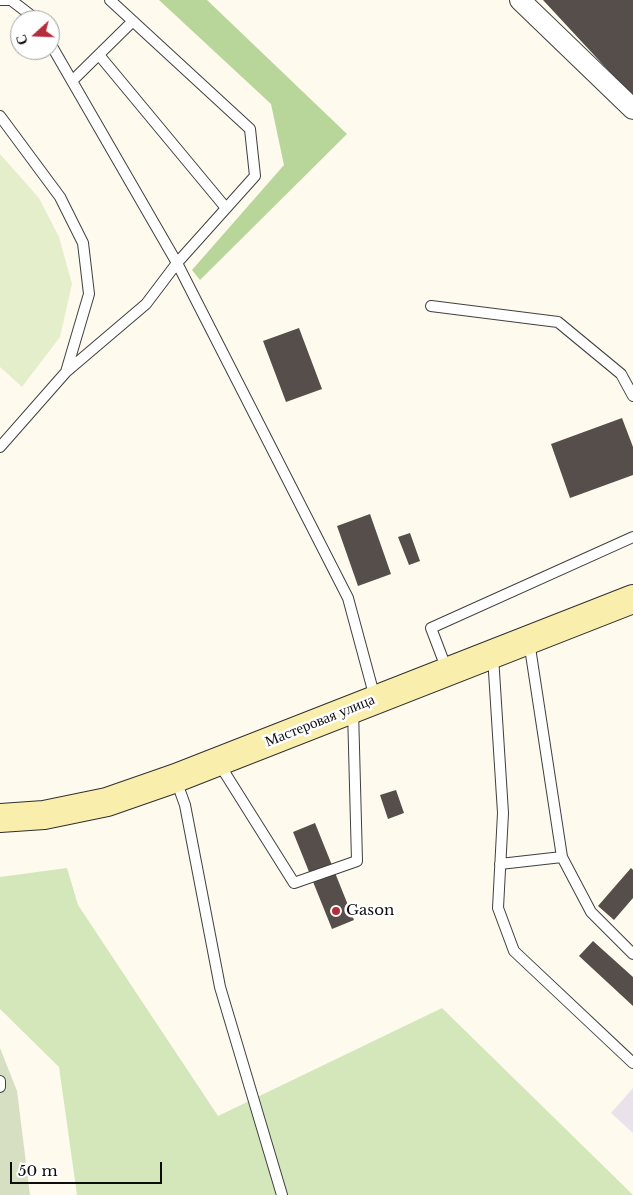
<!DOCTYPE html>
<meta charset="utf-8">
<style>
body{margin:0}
#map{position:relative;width:633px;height:1195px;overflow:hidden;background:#fefaee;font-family:"Libre Baskerville",serif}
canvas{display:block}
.north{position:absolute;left:10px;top:10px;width:50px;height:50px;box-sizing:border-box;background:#fff;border:1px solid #9e9e9e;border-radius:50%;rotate:250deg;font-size:14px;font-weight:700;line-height:20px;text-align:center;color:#0d0d0d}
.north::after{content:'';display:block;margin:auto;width:18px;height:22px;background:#b52d3a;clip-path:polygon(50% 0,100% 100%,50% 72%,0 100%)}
.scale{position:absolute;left:10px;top:1162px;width:152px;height:22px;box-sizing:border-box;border:2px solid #0d0d0d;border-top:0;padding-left:6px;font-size:15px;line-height:18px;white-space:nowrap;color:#0d0d0d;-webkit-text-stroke:4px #fff;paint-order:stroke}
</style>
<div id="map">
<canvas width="633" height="1195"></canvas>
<div class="north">С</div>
<div class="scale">50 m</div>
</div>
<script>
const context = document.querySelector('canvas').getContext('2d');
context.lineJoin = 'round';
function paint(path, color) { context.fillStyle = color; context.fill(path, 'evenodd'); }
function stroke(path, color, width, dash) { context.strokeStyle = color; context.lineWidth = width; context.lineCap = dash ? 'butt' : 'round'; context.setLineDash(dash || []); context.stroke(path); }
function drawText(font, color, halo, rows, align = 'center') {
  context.font = font + ' "Libre Baskerville",serif'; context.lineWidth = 5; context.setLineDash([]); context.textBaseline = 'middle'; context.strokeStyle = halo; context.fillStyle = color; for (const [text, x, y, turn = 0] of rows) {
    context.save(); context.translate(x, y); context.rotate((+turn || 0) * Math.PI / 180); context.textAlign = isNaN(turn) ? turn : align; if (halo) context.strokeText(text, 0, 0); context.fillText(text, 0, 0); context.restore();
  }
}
const industrial = new Path2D(`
 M633 1088V1133L611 1113Z`);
const green = new Path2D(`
 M67 868 78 905 218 1116 442 1008 633 1195H77L59 1067 0 1009V877Z`);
const forest = new Path2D(`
 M159 0H207L347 134 200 280 192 270 284 165 271 104Z`);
const cemetery = new Path2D(`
 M0 1048 17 1091 30 1195H0Z`);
const pitch = new Path2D(`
 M0 154 39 198 59 237 72 284 60 337 22 387 0 367Z`);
const building = new Path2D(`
 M543 0H633V97Z
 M299 328 322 389 286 402 263 341Z
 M622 418 633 447V475L570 498 551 444Z
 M370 514 391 574 358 586 337 526Z
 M410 533 420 561 409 565 398 537Z
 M396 790 404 813 388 819 380 795Z
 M315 823 354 920 332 929 293 832Z
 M631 868 633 870V898L614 920 598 906Z
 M593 941 633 977V1006L579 956Z`);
const service = new Path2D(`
 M0 0H11L37 20
 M50 43 177 263 348 598 375 698
 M99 55 226 208
 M72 81 133 21
 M0 116 60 197 83 243 89 294 66 372
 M431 306 558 322 621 374 633 396
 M0 447 66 372 146 304 177 263 255 176 250 129 110 0
 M529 641 562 857 591 912 633 954
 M493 656 503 813 498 908 514 951 633 1063
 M447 670 431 628 633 537
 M218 762 294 883 357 861 353 710
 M176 780 185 805 220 987 282 1195
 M500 864 562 857
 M0 1081V1087`);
const minor = new Path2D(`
 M520 0 633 109`);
const secondary = new Path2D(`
 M0 818 44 815 107 802 176 778 633 599`);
const markers = [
 [336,911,5,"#b52d3a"]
];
const streetNames = [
 ["Мастеровая улица",320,721,-22]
];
const poiNames = [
 ["Gason",346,911]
];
paint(industrial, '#eae2eb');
paint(green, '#d3e7ba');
paint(forest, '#b8d69a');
paint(cemetery, '#d6dfc1');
paint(pitch, '#e4eecb');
paint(building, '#554e4a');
stroke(service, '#404040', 12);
stroke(minor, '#404040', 22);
stroke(secondary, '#2f2f2f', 30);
stroke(service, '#fff', 10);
stroke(minor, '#fff', 20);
stroke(secondary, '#faeead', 28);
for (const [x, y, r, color] of markers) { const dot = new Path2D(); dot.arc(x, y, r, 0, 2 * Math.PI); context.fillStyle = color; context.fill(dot); stroke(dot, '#fff', 2); }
drawText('15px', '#0d0d0d', '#fff', streetNames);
drawText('15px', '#0d0d0d', '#fff', poiNames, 'left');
</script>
